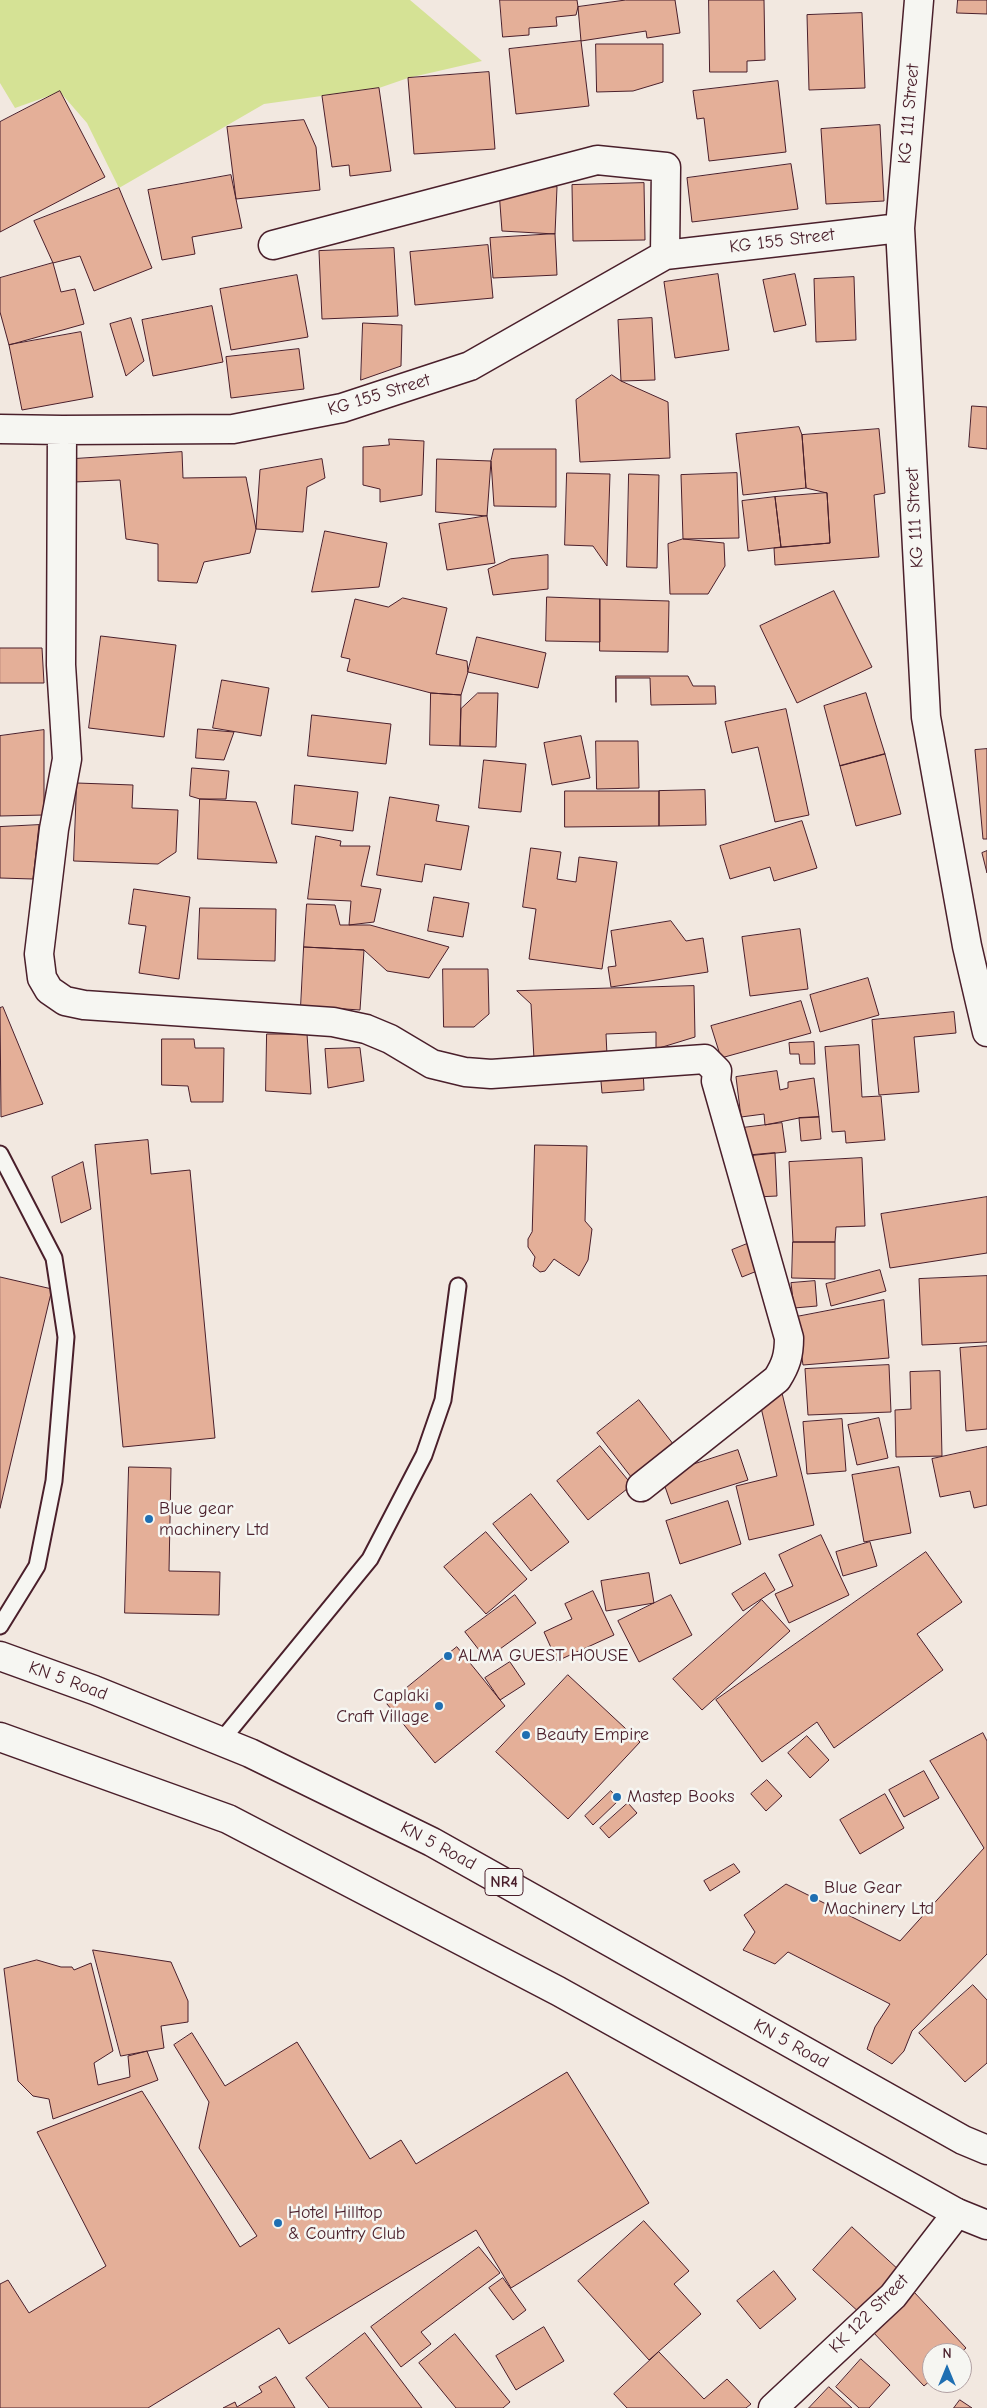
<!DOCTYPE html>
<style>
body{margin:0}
#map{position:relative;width:987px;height:2408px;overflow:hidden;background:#f2e8e0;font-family:"Comic Neue",sans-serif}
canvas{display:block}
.north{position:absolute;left:922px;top:2343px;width:50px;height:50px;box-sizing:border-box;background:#f6f6f2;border:1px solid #b1a0a2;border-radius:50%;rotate:0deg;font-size:14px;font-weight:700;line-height:20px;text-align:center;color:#4a1f2b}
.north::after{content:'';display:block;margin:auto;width:18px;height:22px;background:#1f6fb2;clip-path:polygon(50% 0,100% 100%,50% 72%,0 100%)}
</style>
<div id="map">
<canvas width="987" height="2408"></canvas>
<div class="north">N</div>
</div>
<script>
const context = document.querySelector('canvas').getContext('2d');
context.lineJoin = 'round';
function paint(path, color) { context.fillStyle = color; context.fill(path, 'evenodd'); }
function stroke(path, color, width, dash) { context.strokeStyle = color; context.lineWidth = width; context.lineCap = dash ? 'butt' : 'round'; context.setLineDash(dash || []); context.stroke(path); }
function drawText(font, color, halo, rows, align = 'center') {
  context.font = font + ' "Comic Neue",sans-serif'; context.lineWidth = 5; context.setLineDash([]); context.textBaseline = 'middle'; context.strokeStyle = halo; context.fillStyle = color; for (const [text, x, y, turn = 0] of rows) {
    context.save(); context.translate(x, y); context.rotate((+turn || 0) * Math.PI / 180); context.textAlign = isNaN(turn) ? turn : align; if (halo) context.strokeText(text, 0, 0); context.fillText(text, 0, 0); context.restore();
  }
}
const green = new Path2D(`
 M0 0H410L482 61 408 78 379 88 264 104 119 188 87 123 60 92 15 108 0 83Z`);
const building = new Path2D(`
 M500 0H577L578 7 576 15 556 17 557 26 529 28V35L503 37Z
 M626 0H675L680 33 647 38 646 31 581 41 578 7Z
 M709 0H764L765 60 747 61V72H710Z
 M958 0H987V14L957 13Z
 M862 13 865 88 809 90 807 15Z
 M581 41 589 106 516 114 509 49Z
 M596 44H663V82L633 91 597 92Z
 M489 72 495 149 414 154 408 78Z
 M778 81 786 152 709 161 704 118 697 119 693 91Z
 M379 88 391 171 350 176 349 165 332 167 322 96Z
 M60 91 105 177 0 232V122Z
 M304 120 316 147 320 190 236 199 227 127Z
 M880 125 884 201 826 204 821 129Z
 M791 164 798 209 692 222 687 178Z
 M231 175 242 228 192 237 195 254 162 260 148 190Z
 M644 183 645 240 573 241 572 185Z
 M557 187 555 234 502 231 499 191Z
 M119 188 152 268 94 291 80 256 53 263 34 221Z
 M555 234 557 275 493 278 490 238Z
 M488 245 493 298 415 305 410 252Z
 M394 248 398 316 322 319 319 251Z
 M53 263 61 292 75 289 84 324 9 345 0 312V278Z
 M718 274 729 350 675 358 664 282Z
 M795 274 806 325 774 332 763 280Z
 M297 275 308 337 231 350 220 289Z
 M854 277 856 340 816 342 814 279Z
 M212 306 223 362 153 376 142 320Z
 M131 318 144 361 126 376 110 324Z
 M652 318 655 380 621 381 618 320Z
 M363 323 402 325 401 366 361 380Z
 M81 332 93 397 22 410 9 345Z
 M299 349 304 389 231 398 226 357Z
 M612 375 621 381 668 402 670 458 580 462 576 400Z
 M972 406 987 407V449L969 447Z
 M799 427 802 435 806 488 743 495 736 434Z
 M879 429 885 493 874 495 879 557 775 565 774 548 830 543 827 493 806 488 802 435Z
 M389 439 424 441 422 495 380 502V489L363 485V447L389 445Z
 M494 449H556V507L494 506 491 461Z
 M182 452 183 478 246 477 256 529 250 553 204 562 197 583 158 581V544L126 539 120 480 74 482V459Z
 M322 459 325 478 307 487 303 532 256 529 260 470Z
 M437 459 491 461 487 516 436 512Z
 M567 473 610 474 607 566 593 546 565 545Z
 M737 473 739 538 683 539 681 475Z
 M629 474 659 475 657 568 627 567Z
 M827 493 830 543 781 547 775 497Z
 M775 497 781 547 748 551 742 501Z
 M487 516 495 563 447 570 439 524Z
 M325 531 387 543 379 587 312 592Z
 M683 539 724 543 725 566 708 594H670L668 544Z
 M548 555V589L493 595 488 569 510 559Z
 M834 591 872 667 797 703 760 626Z
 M547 597 600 599V642L546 641Z
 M403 598 447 608 436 654 467 661 468 672 461 695 431 693 347 671 350 659 341 657 355 599 388 607Z
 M600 599 669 601 668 652 600 651Z
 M101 636 176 645 164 737 89 728Z
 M477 637 546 653 538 688 468 672Z
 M0 648H42L44 683H0Z
 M616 676H688L693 686H715L716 704 651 705 650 678H616V702Z
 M222 680 269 688 261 736 213 728Z
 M431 693 461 695 460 746 430 745Z
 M478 693H498L496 747 460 746 461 709Z
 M866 693 885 754 840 766 824 706Z
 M786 709 809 815 775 822 758 747 732 753 725 722Z
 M312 715 391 724 386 764 308 756Z
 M198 729 234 732 224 760 196 758Z
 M44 730V815L0 816V736Z
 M581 736 590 778 552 785 544 743Z
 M596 741H638L639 788 597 789Z
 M987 749V839H983L975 750Z
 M885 754 901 814 856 826 840 766Z
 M484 760 526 764 521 812 479 808Z
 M192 768 229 771 226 799H200L190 796Z
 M77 783 133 785 132 808 178 810 176 852 158 864 74 861Z
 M295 785 358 792 353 831 292 824Z
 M705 790 706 825 659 826V791Z
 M565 791H659V826L565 827Z
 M390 797 439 805 436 821 469 826 461 870 425 864 422 882 377 875Z
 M200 799 256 802 277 863 198 859Z
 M802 821 817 868 774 881 770 867 730 879 720 846Z
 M39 825 33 879 0 878V827Z
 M316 836 341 841 340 846H370L361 886 381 889 374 922 349 925 351 901 308 899Z
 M531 848 561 852 557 879 576 882 579 857 617 862 602 969 529 959 536 909 523 907Z
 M987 851V873L982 853Z
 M134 889 190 897 179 979 139 973 146 926 129 924Z
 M434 897 469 903 463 937 428 931Z
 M307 904 335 905 340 925H370L449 947 429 978 387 971 364 950 304 947Z
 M200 908 276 909 275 961 198 959Z
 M671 921 686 941 703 938 708 972 611 987 608 967 616 966 611 931Z
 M800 929 808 989 750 996 742 937Z
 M304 947 364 950 360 1010 301 1006Z
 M443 969H488L489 1014 474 1027H444Z
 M868 978 879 1015 820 1032 810 995Z
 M694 986 695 1037 656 1049V1032L606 1034 607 1055 534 1059 531 1004 517 991Z
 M801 1001 811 1033 721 1058 711 1026Z
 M3 1007 43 1104 1 1117 0 1008Z
 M954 1012 956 1033 914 1037 919 1092 879 1095 872 1020Z
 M267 1034H307L311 1094 266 1091Z
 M162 1039H194L195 1048H224L223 1102H191L188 1086 162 1085Z
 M814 1042 815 1064H800L799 1054H790L789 1043Z
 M859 1045 862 1097 881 1096 885 1140 846 1143 845 1131 832 1132 825 1047Z
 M360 1048 364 1081 328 1088 325 1049Z
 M643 1068 644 1090 602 1093 600 1070Z
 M777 1071 780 1090 788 1088V1082L814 1078 819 1117 799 1118 765 1125 764 1114 741 1117 736 1077Z
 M819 1117 821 1139 801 1141 799 1118Z
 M782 1123 786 1152 746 1156 742 1128Z
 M148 1140 151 1174 190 1170 215 1438 123 1447 95 1145Z
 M535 1145 587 1146 585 1221 592 1229 588 1260 579 1276 554 1259 545 1271 540 1272 533 1266 535 1257 528 1247V1239L532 1232Z
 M775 1153 777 1196 756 1197 753 1155Z
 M862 1158 865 1226 836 1227 835 1242H793L789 1162Z
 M83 1162 91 1209 61 1223 52 1177Z
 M987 1197V1253L890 1268 881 1214Z
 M757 1240 767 1267 742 1277 732 1250Z
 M793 1242H835V1279L792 1278Z
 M880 1270 886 1291 831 1306 826 1284Z
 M987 1276V1342L922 1345 919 1279Z
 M0 1277 52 1289 0 1508Z
 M815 1281 817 1306 794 1308 791 1283Z
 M884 1300 889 1358 803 1365 796 1317Z
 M987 1346V1429L966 1431 960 1348Z
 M889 1365 891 1412 808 1415 805 1369Z
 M940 1371 942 1456 896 1457 895 1410 911 1409 910 1372Z
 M782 1393 814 1525 749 1540 736 1486 777 1476 759 1399Z
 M639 1400 677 1449 635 1482 597 1433Z
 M879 1418 888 1458 857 1465 848 1425Z
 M842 1419 846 1471 807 1474 803 1422Z
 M600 1446 632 1485 588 1520 557 1481Z
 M987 1447V1505L974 1508 970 1491 940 1497 932 1459Z
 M738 1450 748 1480 671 1504 661 1475Z
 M129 1467 171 1468 169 1571 220 1572 219 1615 125 1613Z
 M899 1467 911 1533 864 1542 852 1475Z
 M531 1494 569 1542 531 1571 493 1524Z
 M728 1501 741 1544 680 1564 666 1521Z
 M486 1532 527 1579 486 1614 444 1567Z
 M821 1535 849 1595 789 1623 775 1594 793 1586 779 1555Z
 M870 1542 877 1566 843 1576 836 1552Z
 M926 1552 962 1602 917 1634 943 1670 834 1748 817 1722 762 1762 716 1700Z
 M649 1573 654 1603 606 1611 601 1581Z
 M765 1573 775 1590 743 1611 732 1594Z
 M593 1591 614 1635 557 1661 544 1632 572 1619 565 1604Z
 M515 1595 536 1623 486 1659 465 1632Z
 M671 1595 692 1635 639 1662 618 1621Z
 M762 1600 790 1631 702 1710 673 1679Z
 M457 1647 505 1706 435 1763 387 1704Z
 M510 1662 525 1684 500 1700 485 1678Z
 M568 1675 640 1742 568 1819 496 1752Z
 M983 1733 987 1741V1954L912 2031 904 2051 892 2064 867 2049 875 2027 890 2004 788 1952 775 1964 743 1950 755 1932 744 1915 786 1884 900 1941 984 1848 930 1761Z
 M807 1736 829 1760 810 1778 788 1753Z
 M924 1771 939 1798 904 1817 889 1790Z
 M767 1780 782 1796 766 1811 751 1794Z
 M611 1791 619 1800 593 1825 585 1816Z
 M885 1794 904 1828 860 1854 840 1820Z
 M628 1803 637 1813 609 1838 600 1828Z
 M734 1864 740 1872 710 1891 704 1881Z
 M93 1950 171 1962 188 2001V2022L161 2026 164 2048 121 2056Z
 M37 1960 61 1967H72L74 1970 91 1963 113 2051 94 2063 98 2085 130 2077 128 2056 147 2051 158 2080 53 2119 49 2099 33 2096 18 2081 4 1969Z
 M973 1985 987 2000V2063L965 2082 919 2033Z
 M192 2033 225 2086 297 2042 370 2159 401 2140 416 2164 567 2072 649 2203 511 2288 476 2230 289 2344 279 2328 148 2408H0V2284L8 2280 29 2313 106 2266 37 2132 142 2091 240 2247 257 2236 199 2148 209 2102 174 2045Z
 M644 2221 689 2271 674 2284 701 2314 649 2360 578 2281Z
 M852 2227 900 2271 861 2314 813 2270Z
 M479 2247 500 2273 421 2332 431 2344 401 2367 371 2327Z
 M774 2271 796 2299 760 2329 737 2301Z
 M503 2278 526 2310 513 2320 489 2288Z
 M914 2292 966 2348 960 2353H932V2379L924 2386 872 2331Z
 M544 2327 564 2361 516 2390 496 2356Z
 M365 2333 422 2408H329L306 2378Z
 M455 2334 510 2402 503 2408H456L419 2363Z
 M659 2352 704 2399 727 2379 751 2404 746 2408H627L614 2394Z
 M861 2359 890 2385 869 2408H859L836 2387Z
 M276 2377 295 2408H223L235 2402 237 2407 262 2392 259 2387Z
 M829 2387 852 2408H809Z
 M960 2400 972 2408H954Z`);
const lane = new Path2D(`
 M0 1154 54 1258 66 1337 54 1481 37 1566 0 1626
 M221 1741 370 1559 424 1455 443 1400 458 1286`);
const street = new Path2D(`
 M919 0 900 228 926 717 967 946 987 1032
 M273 245 597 160 666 167 665 255
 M0 429 62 430 61 665 67 759 54 829 39 954 42 978 49 990 65 1001 84 1005 333 1022 366 1029 390 1039 432 1064 465 1072 491 1074 705 1059 717 1071 716 1081 789 1338C789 1355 786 1365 777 1379L641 1487
 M62 430 233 429 342 408 470 366 665 255 900 228
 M773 2408 893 2296 957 2213`);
const highway = new Path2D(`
 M0 1656 94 1690 250 1753 432 1842 963 2140 987 2150
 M0 1737 228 1819 558 1991 957 2213 987 2225`);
const markers = [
 [149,1519,5,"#1f6fb2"],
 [448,1656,5,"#1f6fb2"],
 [439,1706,5,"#1f6fb2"],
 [526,1735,5,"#1f6fb2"],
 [617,1797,5,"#1f6fb2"],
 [814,1898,5,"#1f6fb2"],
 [278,2223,5,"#1f6fb2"]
];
const shields = [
 [504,1882,38]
];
const shieldNames = [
 ["NR4",504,1882]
];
const streetNames = [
 ["KG 111 Street",909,114,-85],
 ["KG 155 Street",782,241,-7],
 ["KG 155 Street",379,395,-17],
 ["KG 111 Street",915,518,-93],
 ["KN 5 Road",68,1681,20],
 ["KN 5 Road",438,1846,28],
 ["KN 5 Road",791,2044,29],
 ["KK 122 Street",869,2314,-45]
];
const poiNames = [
 ["Blue gear",159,1509],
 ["machinery Ltd",159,1530],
 ["ALMA GUEST HOUSE",458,1656],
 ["Caplaki",429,1696,"right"],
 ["Craft Village",429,1717,"right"],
 ["Beauty Empire",536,1735],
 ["Mastep Books",627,1797],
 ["Blue Gear",824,1888],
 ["Machinery Ltd",824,1909],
 ["Hotel Hilltop",288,2213],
 ["& Country Club",288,2234]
];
paint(green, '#d5e295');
paint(building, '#e4af98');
stroke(building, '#4a1f2b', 1);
stroke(lane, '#4a1f2b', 19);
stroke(street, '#4a1f2b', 31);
stroke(highway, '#4a1f2b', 31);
stroke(lane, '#f6f6f2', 15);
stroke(street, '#f6f6f2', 28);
stroke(highway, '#f6f6f2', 28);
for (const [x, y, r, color] of markers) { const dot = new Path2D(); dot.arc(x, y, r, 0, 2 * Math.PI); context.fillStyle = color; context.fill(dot); stroke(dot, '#f6f6f2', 2); }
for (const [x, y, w] of shields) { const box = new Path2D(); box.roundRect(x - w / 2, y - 13.5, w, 27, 4); context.fillStyle = '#f6f6f2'; context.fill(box); stroke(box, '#4a1f2b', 1); }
drawText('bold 16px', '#4a1f2b', null, shieldNames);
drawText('18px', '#4a1f2b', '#f6f6f2', streetNames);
drawText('18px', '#4a1f2b', '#f6f6f2', poiNames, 'left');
</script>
